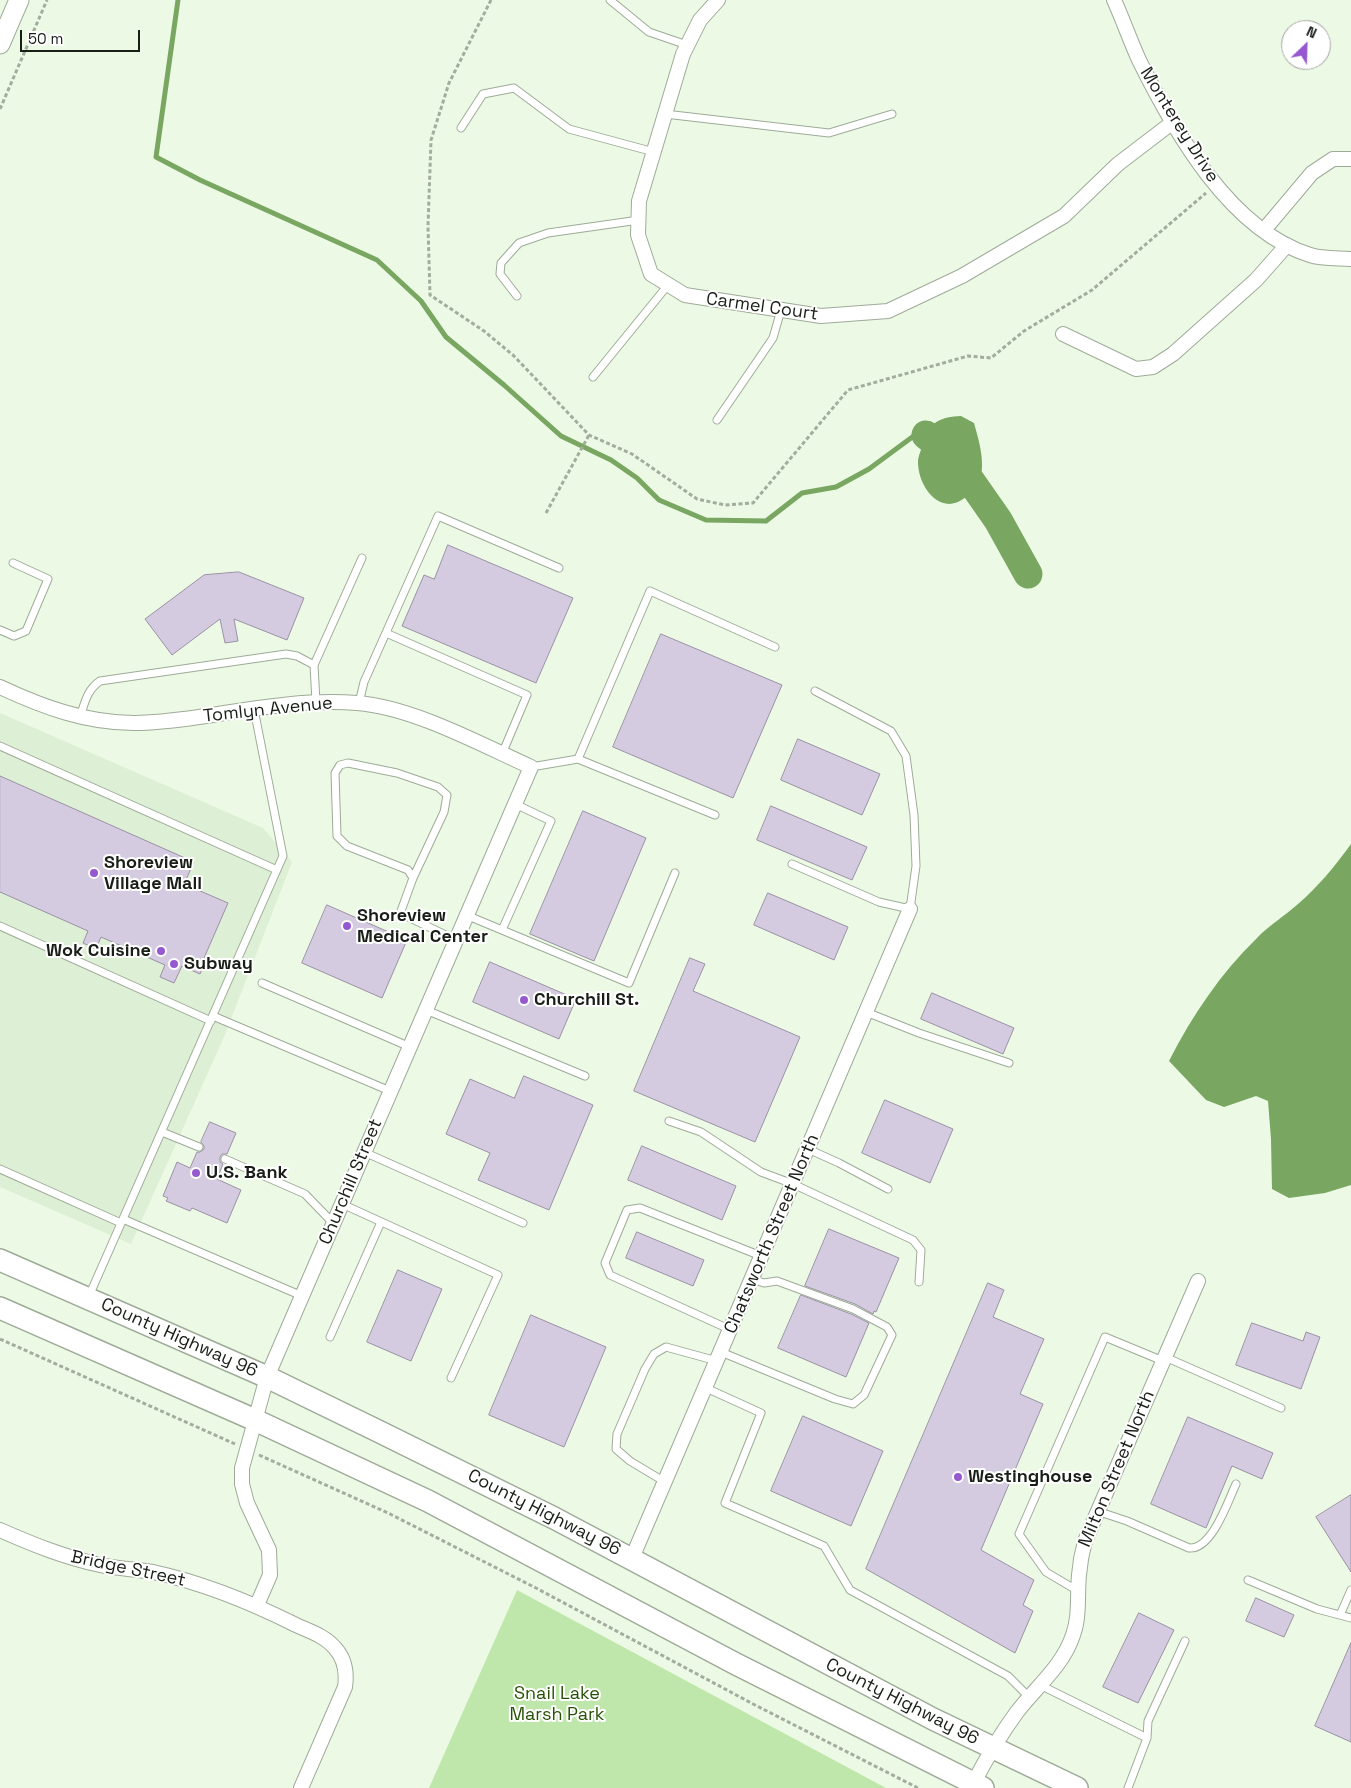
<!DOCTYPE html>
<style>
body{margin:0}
#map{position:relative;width:1351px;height:1788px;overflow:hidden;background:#ecfae5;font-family:"Space Grotesk",sans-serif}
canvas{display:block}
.north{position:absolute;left:1281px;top:20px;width:50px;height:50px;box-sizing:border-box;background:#fff;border:1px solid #a3a5a2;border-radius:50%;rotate:24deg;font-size:14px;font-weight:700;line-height:20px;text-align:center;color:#191e17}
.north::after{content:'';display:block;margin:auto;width:18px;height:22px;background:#9658cf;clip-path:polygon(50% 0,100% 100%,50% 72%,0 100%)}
.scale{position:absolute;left:20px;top:30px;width:120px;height:22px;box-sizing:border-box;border:2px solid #191e17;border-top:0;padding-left:6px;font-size:15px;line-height:18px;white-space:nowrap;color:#191e17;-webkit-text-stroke:4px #fff;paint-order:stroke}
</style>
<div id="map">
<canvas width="1351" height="1788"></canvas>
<div class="north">N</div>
<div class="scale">50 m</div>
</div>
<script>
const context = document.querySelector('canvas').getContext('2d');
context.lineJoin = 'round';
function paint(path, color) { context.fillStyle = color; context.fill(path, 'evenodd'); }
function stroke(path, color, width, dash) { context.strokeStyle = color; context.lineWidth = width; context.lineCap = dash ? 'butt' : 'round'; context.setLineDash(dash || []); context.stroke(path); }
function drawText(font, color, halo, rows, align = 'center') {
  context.font = font + ' "Space Grotesk",sans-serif'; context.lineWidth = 4; context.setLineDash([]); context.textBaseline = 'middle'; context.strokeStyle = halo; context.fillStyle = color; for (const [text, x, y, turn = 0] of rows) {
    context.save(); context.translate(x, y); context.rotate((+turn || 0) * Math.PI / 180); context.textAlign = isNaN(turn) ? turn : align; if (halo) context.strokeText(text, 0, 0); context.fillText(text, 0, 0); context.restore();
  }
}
const built = new Path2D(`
 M0 713 263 828 292 862 224 1037 131 1244 0 1187Z`);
const green = new Path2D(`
 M517 1590 886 1788H429Z`);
const water = new Path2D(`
 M961 416 974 423C979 441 987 466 978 484 976 488 971 491 968 495 942 520 917 487 918 460 919 454 922 447 924 442 930 421 941 417 961 416Z
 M1351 844V1185L1325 1193 1289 1198 1272 1189 1271 1139 1268 1101 1256 1096 1224 1107 1206 1100 1169 1061C1192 1016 1220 974 1257 938 1269 925 1285 916 1298 904 1318 887 1335 866 1351 844Z`);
const stream = new Path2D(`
 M178 0 156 157 200 180 377 260 421 301 446 337 504 385 561 436 611 460 637 478 659 500 706 520 766 521 802 493 836 487 869 469 915 435H926`);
const river = new Path2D(`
 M926 435 954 457 998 520 1028 574`);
const building = new Path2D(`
 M448 545 573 598 536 683 402 626 424 575 434 579Z
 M239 572 304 598 287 640 234 619 238 641 225 643 220 619 172 655 145 619 204 575Z
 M661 634 782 685 733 798 613 747Z
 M798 739 880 774 862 815 781 780Z
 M0 776 194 862 184 884 228 903 204 958 206 959 200 974 182 966 174 983 160 977 165 965 101 937 96 949 83 943 88 931 0 892Z
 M771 806 867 847 852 880 757 840Z
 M583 811 646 838 594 961 530 934Z
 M768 893 848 927 834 960 754 925Z
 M327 905 407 940 382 998 302 963Z
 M690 958 705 964 693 991 800 1037 755 1142 634 1091Z
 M490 962 576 999 559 1039 473 1002Z
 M932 993 1014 1028 1003 1054 921 1019Z
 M524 1076 593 1105 549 1210 478 1180 490 1153 446 1134 470 1079 514 1098Z
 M885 1100 953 1129 930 1183 862 1153Z
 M210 1122 236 1133 227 1154H222L220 1157V1162L223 1164 217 1179 241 1190 227 1223 192 1208 190 1211 166 1201 168 1198 163 1196 177 1162 190 1168 197 1152H200L204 1149V1146L201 1142Z
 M642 1146 736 1186 722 1220 628 1180Z
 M829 1229 899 1258 876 1312 874 1311 873 1314 855 1304 805 1286Z
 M637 1232 704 1260 693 1286 626 1258Z
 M398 1270 442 1289 411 1361 367 1342Z
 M988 1283 1004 1290 993 1317 1044 1339 1020 1394 1043 1404 981 1550 1034 1580 1023 1605 1033 1611 1015 1653 866 1569Z
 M801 1295 851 1314 869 1323 846 1377 778 1348Z
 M531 1315 606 1347 564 1447 489 1415Z
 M1252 1323 1303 1341 1306 1332 1320 1337 1301 1389 1236 1365Z
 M803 1416 883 1451 851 1526 771 1491Z
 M1188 1417 1273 1453 1262 1479 1232 1466 1206 1528 1151 1504Z
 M1351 1495V1572L1316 1517Z
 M1256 1598 1294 1615 1284 1637 1246 1621Z
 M1139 1613 1174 1630 1138 1703 1103 1687Z
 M1351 1643V1742L1315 1726Z`);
const path = new Path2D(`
 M491 0 449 83 431 140 428 226 430 295 484 331 514 356 589 435 632 454 697 499 725 505 753 503 848 390 968 356 991 358 1024 331 1092 290 1206 193
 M0 109 47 0
 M546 513 589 435
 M0 1339 235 1444
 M259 1455 388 1513 536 1588 755 1705 918 1788`);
const service = new Path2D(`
 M610 0 649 32 687 45
 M665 114 829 133 892 114
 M461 128 483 94 514 88 569 129 654 152
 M517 296 500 274 501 263 519 243 548 233 639 220
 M593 377 668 285
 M717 420 773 338 781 310
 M0 630 14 636 26 631 48 579 13 563
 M386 633 527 695 502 754
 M314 665 362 558
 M359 703 364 682 438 516 559 568
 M80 717C85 702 87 690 100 681L286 654 297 656 314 665 316 702
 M0 746 277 870
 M578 759 715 815
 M531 767 578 759 650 591 775 647
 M792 864 879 902 910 909 916 866 914 815 906 756 891 731 815 691
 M413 878 444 812 447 795 438 787 397 773 348 763 340 765 335 773 337 836 347 846 408 870 413 878 401 911 404 915 456 940
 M466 915 629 983 675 873
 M0 926 211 1021
 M502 930 551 821 515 804
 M262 983 410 1047
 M426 1010 585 1076
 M866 1012 919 1033 1009 1063
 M213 1016 390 1091
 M669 1121 701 1132 761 1172 793 1184 913 1240 921 1250 919 1282
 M162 1132 199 1147
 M808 1149 839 1163 888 1189
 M364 1152 523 1223
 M225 1159 305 1194 333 1223
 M0 1169 121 1223
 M342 1204 498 1275 451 1378
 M123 1219 302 1296
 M89 1296 283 856 254 709
 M731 1330 610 1275 605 1263 627 1210 640 1208 761 1256
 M330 1337 381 1222
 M721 1352 835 1399 853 1404 864 1395 892 1335 887 1327 853 1309 777 1281 764 1283 752 1279
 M1165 1357 1281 1408
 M706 1388 761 1413 725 1503 824 1546 850 1590 1008 1676 1029 1697
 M665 1482 630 1461 616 1449 617 1434 645 1369 654 1354 666 1347 717 1361
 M1097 1511 1127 1521 1189 1548C1212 1550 1228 1501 1236 1484
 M1248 1580 1317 1609 1351 1618
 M1078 1591 1046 1572 1019 1534 1105 1337 1163 1361
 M1340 1615 1351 1590
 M1040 1685 1147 1738
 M1128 1788 1147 1738 1148 1721 1185 1641`);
const minor = new Path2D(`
 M718 0 700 20 683 54 639 201 638 235 651 274 685 295 821 316 888 311 962 276 1064 216 1118 164 1173 122
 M1114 0C1123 20 1130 40 1139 60 1174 131 1230 230 1310 255 1322 259 1338 258 1351 259
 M1264 230 1312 173 1333 159H1351
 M1063 334 1136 369 1153 367 1173 354 1256 280 1287 245
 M0 687C43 707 86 723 134 723 156 723 178 720 199 717 251 709 303 699 357 703 412 707 480 744 531 767L267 1377 242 1468V1484L247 1503 269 1550 270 1575 257 1605
 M0 1530C34 1545 64 1557 100 1565 118 1569 136 1569 153 1572 204 1583 250 1602 296 1625 309 1631 325 1636 335 1648 345 1659 347 1673 345 1687L301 1788
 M632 1558 910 909
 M973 1784C986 1759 1000 1735 1017 1712 1036 1687 1063 1666 1073 1635 1080 1616 1077 1595 1079 1575 1080 1563 1082 1552 1085 1541L1198 1281`);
const secondary = new Path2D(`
 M0 44 19 0`);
const primary = new Path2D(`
 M0 1260 267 1377 380 1432 554 1518 933 1719 1077 1788
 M0 1308 255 1420 428 1501 736 1664 983 1788`);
const markers = [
 [94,873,5,"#9658cf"],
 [347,926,5,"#9658cf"],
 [161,951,5,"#9658cf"],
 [174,964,5,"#9658cf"],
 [524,1000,5,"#9658cf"],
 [196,1173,5,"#9658cf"],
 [958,1477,5,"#9658cf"]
];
const streetNames = [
 ["Monterey Drive",1179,125,58],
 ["Carmel Court",762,307,8],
 ["Tomlyn Avenue",268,710,-6],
 ["Churchill Street",351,1182,-67],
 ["Chatsworth Street North",772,1234,-67],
 ["County Highway 96",179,1338,24],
 ["Milton Street North",1117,1469,-67],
 ["County Highway 96",544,1513,27],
 ["Bridge Street",128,1569,12],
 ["County Highway 96",902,1702,27]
];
const poiNames = [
 ["Shoreview",104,863],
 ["Village Mall",104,884],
 ["Shoreview",357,916],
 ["Medical Center",357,937],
 ["Wok Cuisine",151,951,"right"],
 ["Subway",184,964],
 ["Churchill St.",534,1000],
 ["U.S. Bank",206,1173],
 ["Westinghouse",968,1477]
];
const parkNames = [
 ["Snail Lake",557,1694],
 ["Marsh Park",557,1715]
];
paint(built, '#ddefd4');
paint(green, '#bfe7ab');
paint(water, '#79a762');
stroke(stream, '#79a762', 5);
stroke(river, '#79a762', 29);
paint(building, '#d5cbe1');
stroke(building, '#9a91a5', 1);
stroke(service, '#9eab98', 9);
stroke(minor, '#9eab98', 16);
stroke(secondary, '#9eab98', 21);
stroke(primary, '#9eab98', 24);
stroke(path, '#a2ad9d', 3, [4, 2.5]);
stroke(service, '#fff', 7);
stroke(minor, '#fff', 14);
stroke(secondary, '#fff', 19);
stroke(primary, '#fff', 21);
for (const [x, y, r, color] of markers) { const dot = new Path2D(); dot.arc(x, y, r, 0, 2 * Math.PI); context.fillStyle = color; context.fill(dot); stroke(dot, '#fff', 2); }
drawText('18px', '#191e17', '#fff', streetNames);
drawText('bold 18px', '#191e17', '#fff', poiNames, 'left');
drawText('18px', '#275105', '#fff', parkNames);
</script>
